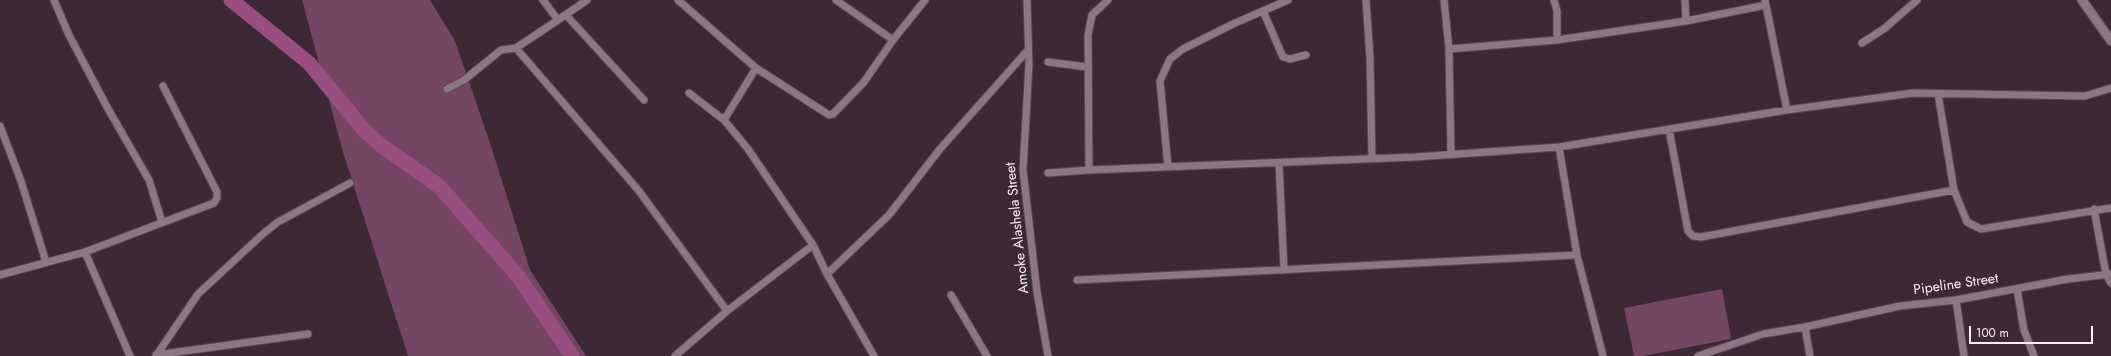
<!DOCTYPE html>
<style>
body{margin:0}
#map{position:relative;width:2111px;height:356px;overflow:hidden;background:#3d2935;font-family:Jost,sans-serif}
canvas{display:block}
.scale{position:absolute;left:1969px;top:326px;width:124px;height:18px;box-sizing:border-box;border:2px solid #faedf5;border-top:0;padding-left:5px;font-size:12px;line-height:14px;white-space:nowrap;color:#faedf5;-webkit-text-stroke:3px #3d2935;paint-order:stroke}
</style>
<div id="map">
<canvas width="2111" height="356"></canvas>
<div class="scale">100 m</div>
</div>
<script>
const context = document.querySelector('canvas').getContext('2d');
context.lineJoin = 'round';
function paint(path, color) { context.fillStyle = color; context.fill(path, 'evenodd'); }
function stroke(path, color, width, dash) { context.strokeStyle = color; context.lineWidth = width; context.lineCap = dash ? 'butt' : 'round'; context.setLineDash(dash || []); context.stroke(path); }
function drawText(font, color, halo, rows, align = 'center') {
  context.font = font + ' Jost,sans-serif'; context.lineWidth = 3; context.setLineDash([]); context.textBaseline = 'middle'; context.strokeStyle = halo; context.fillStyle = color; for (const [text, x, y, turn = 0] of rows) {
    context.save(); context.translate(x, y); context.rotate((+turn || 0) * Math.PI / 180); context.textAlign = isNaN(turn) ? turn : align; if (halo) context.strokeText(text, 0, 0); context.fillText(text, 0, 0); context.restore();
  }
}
const green = new Path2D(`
 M302 0H430L455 41 489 140 530 270 586 356H408L343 152Z
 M1722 289 1731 339 1643 356H1634L1624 308Z`);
const river = new Path2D(`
 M231 0 309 63 364 130 382 146 439 186 518 276 572 356`);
const minor = new Path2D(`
 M54 0 69 35 107 107 149 180 162 222
 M543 0 558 20 587 0
 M678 0 756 68 829 115 833 114 864 82 893 40 925 0
 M836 0 893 40
 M1027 0 1029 64 1023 170 1037 292 1048 356
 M1366 0 1370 58 1372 158
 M1444 0 1449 49 1451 154
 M1554 0 1557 11V40
 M1685 0 1686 21
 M1765 0 1787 110
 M1263 11 1283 57 1290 59 1306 55
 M566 15 644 100
 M1862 43 1885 28 1917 0
 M516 48 639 191 727 311
 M1449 49 1557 40 1686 21 1766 5
 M1048 62 1087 67
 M447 89 464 80 501 50 516 48 558 20
 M689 93 724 120 748 149 813 245 827 274 874 356
 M1938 94 1954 190 1967 222 1981 229 2111 208
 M724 120 756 68
 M0 126 21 181 46 262
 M1669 129 1688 231 1693 236 1701 237 1954 190
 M1559 147 1577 255 1603 356
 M1279 163 1284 270
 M1168 167 1160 81 1170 59 1183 49 1233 24 1288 0
 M1089 170 1088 35 1092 15 1108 0
 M1048 173 1089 170 1415 157 1559 147 1787 110 1913 93 2085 96 2111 88
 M2094 209 2106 274 2111 283
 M85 252 130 356
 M827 274 889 215 940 149 1028 50
 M0 275 85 252 214 203 217 198V192L163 86
 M1077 280 1577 255
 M2017 289 2024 330 2034 356
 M951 295 987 356
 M1956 300 1964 356
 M1805 327 1810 356
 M156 355 308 334
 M156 356 198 294 264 233 278 222 350 183
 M675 356 727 311 813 245
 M1698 356 1763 334 1805 327 1900 306 1956 300 2068 279 2111 274`);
const tertiary = new Path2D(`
 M2082 0 2111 41`);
const streetNames = [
 ["Amoke Alashela Street",1018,228,-96],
 ["Pipeline Street",1956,285,-8]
];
paint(green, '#754564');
stroke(river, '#994e80', 15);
stroke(minor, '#574651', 9);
stroke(tertiary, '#574651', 11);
stroke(minor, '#8d7583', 7);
stroke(tertiary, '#8d7583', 9);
drawText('14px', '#faedf5', '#3d2935', streetNames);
</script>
